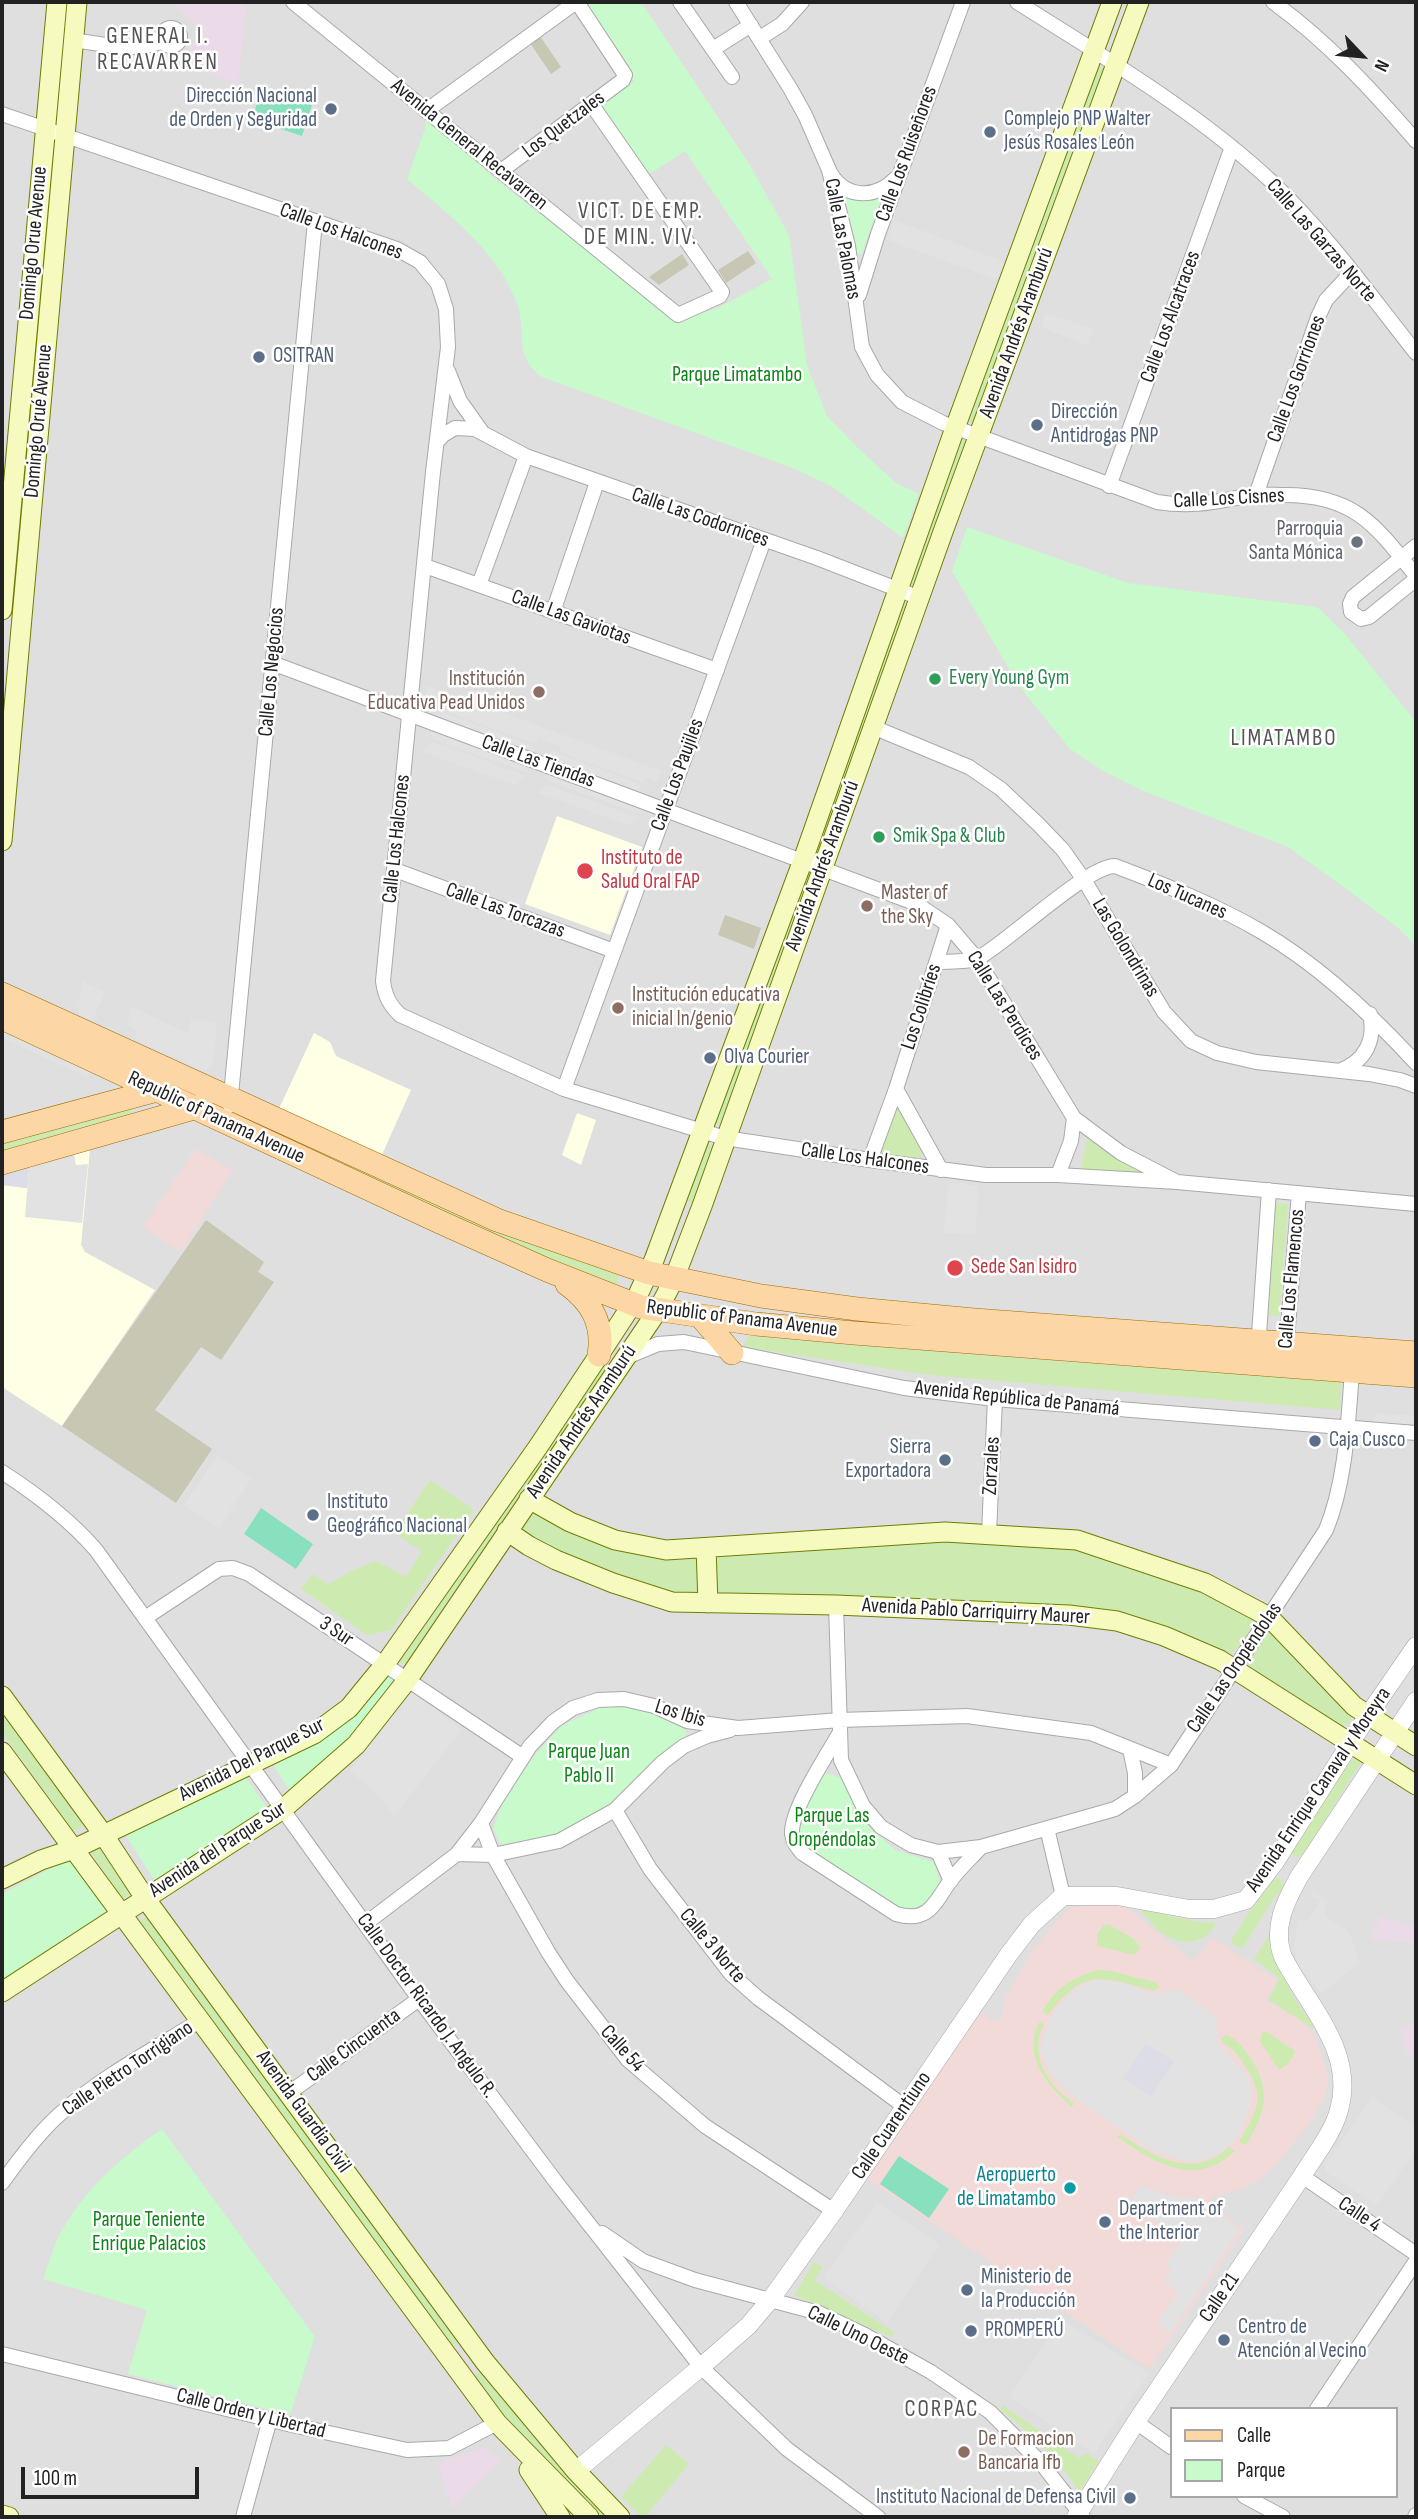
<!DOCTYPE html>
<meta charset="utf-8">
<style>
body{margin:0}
#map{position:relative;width:1418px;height:2519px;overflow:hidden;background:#f2efe9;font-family:"Sofia Sans Condensed",sans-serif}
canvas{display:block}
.frame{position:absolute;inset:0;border:4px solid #222;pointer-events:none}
.legend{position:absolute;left:1170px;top:2407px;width:228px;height:91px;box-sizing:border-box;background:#fff;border:2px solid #a7a7a7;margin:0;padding:9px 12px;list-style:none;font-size:21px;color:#222}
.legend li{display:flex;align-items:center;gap:14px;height:35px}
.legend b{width:35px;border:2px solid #a7a7a7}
.north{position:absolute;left:1327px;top:21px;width:70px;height:70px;-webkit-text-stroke:5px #fff;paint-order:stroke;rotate:116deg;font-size:19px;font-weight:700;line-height:28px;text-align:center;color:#222}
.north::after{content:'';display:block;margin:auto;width:24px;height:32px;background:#222;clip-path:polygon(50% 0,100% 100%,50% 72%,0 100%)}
.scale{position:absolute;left:21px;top:2467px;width:178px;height:32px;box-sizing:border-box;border:4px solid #222;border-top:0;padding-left:9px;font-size:21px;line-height:24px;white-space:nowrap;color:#222;-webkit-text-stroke:5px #fff;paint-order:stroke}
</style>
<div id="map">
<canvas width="1418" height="2519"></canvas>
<div class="frame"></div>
<ul class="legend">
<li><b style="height:9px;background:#fcd6a4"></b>Calle</li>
<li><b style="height:19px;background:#c8facc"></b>Parque</li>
</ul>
<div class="north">N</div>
<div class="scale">100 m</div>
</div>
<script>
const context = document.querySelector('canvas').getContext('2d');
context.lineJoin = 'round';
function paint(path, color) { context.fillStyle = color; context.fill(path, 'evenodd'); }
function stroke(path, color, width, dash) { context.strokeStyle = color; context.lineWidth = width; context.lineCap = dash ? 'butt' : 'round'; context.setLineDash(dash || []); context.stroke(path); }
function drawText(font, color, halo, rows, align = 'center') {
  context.font = font + ' "Sofia Sans Condensed",sans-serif'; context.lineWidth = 5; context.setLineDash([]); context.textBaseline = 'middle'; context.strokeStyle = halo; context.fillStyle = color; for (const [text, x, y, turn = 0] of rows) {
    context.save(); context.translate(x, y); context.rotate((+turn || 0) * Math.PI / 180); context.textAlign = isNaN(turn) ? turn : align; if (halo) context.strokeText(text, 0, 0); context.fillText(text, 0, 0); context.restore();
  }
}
const residential = new Path2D(`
 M2 2H1416V2517H2ZM1171 2409H1395V2496H1171Z`);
const commercial = new Path2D(`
 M196 1149 233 1171 180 1252 143 1227Z
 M1114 1902 1123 1905 1193 1961 1212 1938 1277 1980 1266 2000 1300 2020 1314 2033 1327 2070 1328 2088 1325 2097 1305 2129 1273 2168 1259 2180 1241 2189 1213 2197 1208 2203 1244 2229 1150 2369 866 2178 981 2012 992 2020 1001 2021 1005 1999 1033 1949 1056 1922 1070 1908Z`);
const industrial = new Path2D(`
 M176 2H238L246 9 238 85 178 62 181 55 204 33 173 4Z
 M1380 1917 1416 1926V1943L1370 1940Z
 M1416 2024V2054L1409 2057 1398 2028Z
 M483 2447 500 2462 452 2508 438 2463Z`);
const education = new Path2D(`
 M557 816 642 847 610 935 525 904Z
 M314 1033 330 1042 336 1056 411 1090 380 1159 278 1111Z
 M577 1113 596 1120 581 1165 562 1155Z
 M90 1149 81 1245 85 1252 155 1290 62 1426 2 1387V1185L27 1188 29 1167Z`);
const construction = new Path2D(`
 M540 36 561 67 551 74 530 43Z
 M748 251 756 263 726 283 718 270Z
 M682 254 689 265 659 285 649 277Z
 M725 915 761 928 754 949 718 935Z
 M206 1220 264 1262 258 1272 274 1282 221 1360 201 1347 155 1410 212 1449 176 1503 62 1426Z`);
const grass = new Path2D(`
 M1094 64 1108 70 979 424 964 420Z
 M958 435 972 443 920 588 906 582Z
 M899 599 915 606 826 850 814 844Z
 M802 873 814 878 725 1128 711 1122Z
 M130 1103 133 1113 2 1152V1140Z
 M893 1103 902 1106 922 1154 919 1160 878 1155Z
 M237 1108 621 1271 614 1289 233 1115Z
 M1088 1135C1105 1153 1125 1163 1148 1172L1143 1177 1092 1173 1081 1168Z
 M703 1141 718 1147 696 1204 681 1199Z
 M1276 1203 1288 1204 1279 1316 1268 1315Z
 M748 1336C945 1354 1143 1366 1341 1382L1340 1410 930 1375 743 1347Z
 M604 1360 611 1368 409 1661 402 1664 398 1661Z
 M430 1480 474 1510 391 1630 367 1635 301 1589 313 1574 328 1584 353 1570 376 1561 406 1577 422 1551 394 1533Z
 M532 1510 699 1555V1590L694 1595 641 1588 559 1552 519 1531Z
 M974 1539 1073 1547 1122 1561 1227 1602 1253 1617C1251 1630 1243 1648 1230 1653L1107 1610 717 1594 713 1580 716 1554Z
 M1267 1631 1274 1632 1350 1711 1352 1718 1349 1724 1343 1725 1335 1722 1254 1672 1247 1662Z
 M2 1707 87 1826 73 1831 2 1732Z
 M1358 1757 1361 1762 1307 1849 1297 1858 1291 1853 1351 1760Z
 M100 1843 132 1893 122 1900 90 1850Z
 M1279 1878 1284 1883V1888L1275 1896 1243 1948 1232 1944V1939L1270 1880Z
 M1140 1909 1198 1922 1217 1923C1214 1926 1210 1933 1206 1936 1179 1953 1155 1930 1140 1909Z
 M150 1917 460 2341 450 2348 140 1926 141 1919Z
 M1108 1924 1134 1939 1140 1947 1135 1955 1097 1946V1934L1104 1925Z
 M1269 1936 1275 1963 1297 2002 1316 2030 1269 2000 1279 1978 1254 1959Z
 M1098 1970C1119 1970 1136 1979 1156 1982L1159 1987 1155 1991C1104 1978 1085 1965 1048 2015L1042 2012C1055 1988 1073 1977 1098 1970Z
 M1039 2022 1044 2024C1028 2054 1048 2086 1074 2103L1072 2107C1047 2085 1022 2057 1039 2022Z
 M1265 2031 1294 2050 1295 2053 1288 2064 1279 2070 1260 2041 1262 2033Z
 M1226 2035C1237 2038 1243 2048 1250 2057 1272 2091 1266 2112 1246 2145L1239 2142C1258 2108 1267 2098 1243 2063 1238 2056 1232 2047 1224 2044L1221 2039Z
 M1120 2134C1154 2156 1193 2181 1229 2147L1235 2151C1195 2189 1156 2163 1117 2137Z
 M814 2262 823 2267 814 2280 894 2332 891 2337 794 2295Z
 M480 2372 488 2374 612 2517H597L580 2501 472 2381 473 2375Z
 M1002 2405 1079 2458 1086 2453 1099 2461 1079 2492C1058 2457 1030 2434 1000 2409Z
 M666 2445 689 2464 645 2517H642L621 2497Z`);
const park = new Path2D(`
 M584 2H641L748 162 789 235 807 365 827 416 858 448 896 483 919 494 903 538 831 486 795 469 542 377C513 357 527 333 517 304 498 251 449 215 407 179L425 129 426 111 489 174 677 321 718 308 772 279 685 151 648 175 602 106 634 81Z
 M882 195 862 254 858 255 845 198 848 196 864 200Z
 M967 527 1128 583 1317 607 1345 634 1416 722V946L1398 928 1352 893 1288 847 1141 790 1103 771 1070 749 1019 686 952 571Z
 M386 1672 398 1680 368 1725 292 1794 270 1760Z
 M602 1707C631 1707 666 1709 687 1732L681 1744 607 1811 554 1837 511 1848 502 1846 493 1829 502 1803 534 1756 561 1726Z
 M824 1773 843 1778 863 1822 895 1850 934 1862 942 1888 929 1903 918 1910 896 1907 812 1854 798 1840 796 1822Z
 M244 1775 270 1812 156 1883 123 1831Z
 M69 1859 109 1913 2 1984V1894Z
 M162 2129 315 2337 290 2415 128 2374 147 2310 43 2279C48 2266 52 2251 58 2238 82 2191 119 2159 162 2129Z`);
const pitch = new Path2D(`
 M262 88 312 105 302 136 252 119Z
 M261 1508 313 1544 296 1569 244 1534Z
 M899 2156 949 2189 929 2218 880 2184Z`);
const parking = new Path2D(`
 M894 220 1005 262 997 280 887 240Z
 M1046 313 1094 329 1088 346 1041 327Z
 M427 685 662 771 657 782 646 778 644 783 559 752 561 747 539 738 536 744 443 710 445 704 425 697Z
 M441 712 533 746 536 761 525 757 528 773 433 739 427 721 441 726Z
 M432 742 527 776 515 785 422 752Z
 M550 750 639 784 645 802 635 798 640 814 548 781 545 764 550 766Z
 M546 784 638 818 629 825 538 793Z
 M82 981 105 992 92 1021 78 1014Z
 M130 1006 188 1033 191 1019 217 1022 213 1066 204 1071 135 1040 138 1031 128 1026Z
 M2 1028 91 1069 87 1077 2 1038Z
 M74 1154 76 1165 88 1164 82 1223 25 1217 29 1168Z
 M948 1183 979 1186 975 1235 944 1233Z
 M1375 1413 1416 1416V1426L1374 1423Z
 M217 1455 252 1478 219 1528 184 1505Z
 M411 1691 462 1730 394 1816 384 1802 350 1771Z
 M1312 1891 1327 1900 1325 1916 1349 1931 1360 1962 1322 1994 1300 1967 1294 1951 1298 1919 1308 1920 1320 1901 1310 1895Z
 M1097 1980 1125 1983 1151 1994 1177 1989 1215 2015 1218 2043 1250 2080 1252 2097 1247 2116 1239 2134 1223 2151 1204 2160 1187 2162 1152 2150 1079 2101 1061 2086 1049 2071 1040 2050 1050 2017 1069 1994 1080 1986Z
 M1372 2097 1416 2127V2149L1377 2206 1326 2172 1325 2165Z
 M1141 2185 1162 2193 1182 2197H1203L1204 2203 1240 2229 1170 2333 1157 2323 1177 2294 1164 2279 1172 2269 1166 2264 1182 2240 1128 2203Z
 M877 2202 940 2245 888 2323 823 2278Z
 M1061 2319 1149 2373 1094 2454 1009 2397Z`);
const plaza = new Path2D(`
 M29 1167 27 1188 2 1185V1173Z
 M1146 2044 1174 2062 1151 2096 1123 2078Z`);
const minor = new Path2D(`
 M293 2 678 315 720 296 722 292 592 105
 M680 2 732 77
 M736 2 790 88 805 115 829 170 848 246 862 347 877 375 902 402 943 423 1157 502C1195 508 1217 501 1253 495 1264 494 1275 495 1285 495 1355 495 1376 526 1416 576
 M1017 2C1105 58 1196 111 1272 182 1326 233 1370 295 1416 353
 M1273 2C1327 41 1373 91 1416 141
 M162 37a9 9 0 1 1 18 0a9 9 0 1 1-18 0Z
 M760 38 782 24 802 2
 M73 40C102 44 135 53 163 41
 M713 49 751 25
 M426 111 576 2
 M2 114 397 249 420 262 438 284 446 309 448 347 433 472 383 981C385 996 389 1004 400 1015L564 1089 725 1138 870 1160 986 1175H1058L1177 1182
 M501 171 623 80 625 75 577 2
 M831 174C847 200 877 198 896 178
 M859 295 878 234 963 2
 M448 371 460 401 482 432
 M437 442 443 435 455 428 475 429 526 456 817 558 920 598
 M1109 486 1232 147
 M1256 495 1318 317 1326 300 1352 272
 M1416 546 1353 597 1350 604 1351 612 1361 619 1369 617 1416 579
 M425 566 717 670
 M479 585 526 456
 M553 612 597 482
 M272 663 917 904 948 925 977 959 1074 1118 1121 1153 1177 1182 1416 1204
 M873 727 969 767 1001 789 1038 824 1063 850 1084 880 1164 1012 1191 1041 1217 1053 1256 1062 1369 1074 1400 1080 1416 1086
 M395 870 614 951
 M937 962C949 961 969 963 980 957 1010 940 1087 866 1115 866 1165 885 1216 905 1262 932 1320 966 1370 1013 1416 1063
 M1339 1071C1365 1062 1376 1040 1370 1014
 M564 1089 764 540
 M896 1089 941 1170
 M230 1105 315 222
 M870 1160 896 1089 948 925
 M1058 1175 1071 1141 1074 1118
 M1258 1349 1269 1190
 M1286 1351 1299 1193
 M629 1356 658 1344 684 1342 904 1388 995 1399 1416 1433
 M2 1472C36 1494 69 1519 96 1550L419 1999 556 2182 701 2367 787 2449 878 2517
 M989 1533 995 1399
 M836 1605 841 1760 863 1806 881 1827 911 1845 938 1852 981 1847 1115 1809 1135 1796 1171 1765 1326 1530C1346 1481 1348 1423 1352 1371
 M145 1618 219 1569 233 1568 249 1574 523 1757
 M839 1734C827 1755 790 1811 792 1834 793 1842 797 1847 802 1853L896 1914C930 1924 935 1901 951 1880 960 1868 971 1858 981 1847
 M1130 1749 1135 1773V1796
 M615 1810 650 1869 731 1974 758 1998 905 2107
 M481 1823 493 1855 548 1952 567 1981 628 2060 705 2126 834 2211
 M1047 1828 1063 1896
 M938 1852 951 1881
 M457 1854 493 1855 559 1841 615 1810 663 1762 684 1746 707 1736 730 1730
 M365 1924 457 1854 481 1823 530 1746 553 1722 573 1708 598 1700 624 1699 654 1706 687 1721 738 1728 840 1720 967 1716 1091 1733 1171 1765
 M289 2093 419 1999
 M1302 2176 1416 2254
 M2 2183C19 2159 39 2132 61 2113 103 2076 154 2049 201 2020
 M602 2233 643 2261 695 2280 819 2313 865 2335 931 2372 990 2412 1042 2464 1083 2517
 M2 2354 292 2425 407 2450 449 2448 497 2423
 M1317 2409 1416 2261
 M1136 2422 1171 2447
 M1244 2496 1283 2517
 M243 2517 270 2419
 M1415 2517 1416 2515`);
const tertiary = new Path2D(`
 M576 2471 701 2367 748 2326 771 2299 834 2211 1009 1954 1032 1924 1063 1896H1117L1189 1909H1214L1246 1900 1275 1862 1367 1717 1416 1646
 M1076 2517 1136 2422 1302 2176C1315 2155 1333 2133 1339 2110 1356 2051 1307 2005 1283 1957 1272 1928 1285 1902 1299 1877L1416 1701`);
const secondary = new Path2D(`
 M2 610 57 2
 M2 841 77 2
 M529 1499 570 1522 615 1540 666 1550 945 1532 1077 1540 1205 1583 1269 1617 1354 1706 1416 1746
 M507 1531 529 1546 556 1560 613 1583 672 1602 836 1605 1069 1615 1117 1621 1164 1636 1220 1660 1416 1785
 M706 1548 708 1603
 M2 1696 103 1834 145 1898 485 2362 576 2471 620 2517
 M2 1752 497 2423 589 2517
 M2 1879 41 1860 74 1849 314 1734 349 1708 385 1664 538 1447 603 1349 637 1297 654 1260 803 860 955 428 1112 2
 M2 1992 283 1809 356 1745 408 1679 658 1310 674 1279 702 1206 944 529 1139 2
 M529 2470 560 2517
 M2 2515 9 2517`);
const primary = new Path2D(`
 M2 994 497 1220 649 1273 761 1296 857 1309 974 1320 1416 1353
 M2 1018 440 1222 547 1270 641 1307 756 1324 854 1333 1416 1376
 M2 1132 161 1089
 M2 1163 201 1106
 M567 1284C592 1302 604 1324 599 1355
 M701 1317 732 1353`);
const markers = [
 [331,109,7,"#5c6f8a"],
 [990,132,7,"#5c6f8a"],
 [259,357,7,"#5c6f8a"],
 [1037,425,7,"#5c6f8a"],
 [1357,542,7,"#6b7280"],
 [935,679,7,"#2e9e5b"],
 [539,692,7,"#8d6e63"],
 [879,837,7,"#2e9e5b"],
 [585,871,9,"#e0444e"],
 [867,906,7,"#8d6e63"],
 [618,1008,7,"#8d6e63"],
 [710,1058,7,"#5c6f8a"],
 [955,1268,9,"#e0444e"],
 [1315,1441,7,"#5c6f8a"],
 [945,1460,7,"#5c6f8a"],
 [313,1515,7,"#5c6f8a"],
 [1070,2188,7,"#0f9aa8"],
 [1105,2222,7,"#5c6f8a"],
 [967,2290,7,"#5c6f8a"],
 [971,2331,7,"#5c6f8a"],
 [1224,2340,7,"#5c6f8a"],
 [964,2452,7,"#8d6e63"],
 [1130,2498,7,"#5c6f8a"]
];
const serviceNames = [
 ["Dirección Nacional",317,97,"right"],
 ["de Orden y Seguridad",317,121,"right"],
 ["Complejo PNP Walter",1004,120],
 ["Jesús Rosales León",1004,144],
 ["OSITRAN",273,357],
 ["Dirección",1051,413],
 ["Antidrogas PNP",1051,437],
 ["Olva Courier",724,1058],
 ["Caja Cusco",1329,1441],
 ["Sierra",931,1448,"right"],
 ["Exportadora",931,1472,"right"],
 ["Instituto",327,1503],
 ["Geográfico Nacional",327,1527],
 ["Department of",1119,2210],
 ["the Interior",1119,2234],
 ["Ministerio de",981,2278],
 ["la Producción",981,2302],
 ["Centro de",1238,2328],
 ["Atención al Vecino",1238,2352],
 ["PROMPERÚ",985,2331],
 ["Instituto Nacional de Defensa Civil",1116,2498,"right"]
];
const streetNames = [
 ["Los Quetzales",564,125,-37],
 ["Avenida General Recavarren",469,145,39],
 ["Calle Los Ruiseñores",907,154,-70],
 ["Calle Los Halcones",341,232,20],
 ["Calle Las Palomas",842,239,79],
 ["Calle Las Garzas Norte",1321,241,49],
 ["Domingo Orue Avenue",34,243,-85],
 ["Calle Los Alcatraces",1171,317,-70],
 ["Avenida Andrés Aramburú",1017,333,-70],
 ["Calle Los Gorriones",1297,379,-70],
 ["Domingo Orué Avenue",39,421,-85],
 ["Calle Los Cisnes",1229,499,-3],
 ["Calle Las Codornices",700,518,19],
 ["Calle Las Gaviotas",571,618,20],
 ["Calle Los Negocios",272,672,-85],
 ["Calle Las Tiendas",538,762,20],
 ["Calle Los Paujiles",678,775,-70],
 ["Calle Los Halcones",397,839,-84],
 ["Avenida Andrés Aramburú",823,866,-70],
 ["Los Tucanes",1187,897,24],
 ["Calle Las Torcazas",505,911,20],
 ["Las Golondrinas",1125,948,59],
 ["Calle Las Perdices",1004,1006,58],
 ["Los Colibríes",922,1007,-72],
 ["Republic of Panama Avenue",216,1118,25],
 ["Calle Los Halcones",865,1159,8],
 ["Calle Los Flamencos",1292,1279,-85],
 ["Republic of Panama Avenue",742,1319,7],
 ["Avenida República de Panamá",1017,1399,6],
 ["Avenida Andrés Aramburú",582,1422,-56],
 ["Zorzales",992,1466,-87],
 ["Avenida Pablo Carriquirry Maurer",976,1612,3],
 ["3 Sur",336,1632,34],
 ["Calle Las Oropéndolas",1235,1668,-56],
 ["Los Ibis",680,1714,17],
 ["Avenida Del Parque Sur",252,1760,-27],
 ["Avenida Enrique Canaval y Moreyra",1319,1790,-56],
 ["Avenida del Parque Sur",218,1850,-33],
 ["Calle 3 Norte",712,1946,50],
 ["Calle Doctor Ricardo J. Angulo R.",426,2006,54],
 ["Calle Cincuenta",354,2046,-36],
 ["Calle 54",622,2049,48],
 ["Calle Pietro Torrigiano",128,2069,-34],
 ["Avenida Guardia Civil",303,2112,54],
 ["Calle Cuarentiuno",892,2126,-56],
 ["Calle 4",1359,2215,34],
 ["Calle 21",1220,2298,-56],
 ["Calle Uno Oeste",858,2336,26],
 ["Calle Orden y Libertad",251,2414,14]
];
const parkNames = [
 ["Parque Limatambo",737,376],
 ["Parque Juan",589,1753],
 ["Pablo II",589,1777],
 ["Parque Las",832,1817],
 ["Oropéndolas",832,1841],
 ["Parque Teniente",149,2221],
 ["Enrique Palacios",149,2245]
];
const worshipNames = [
 ["Parroquia",1343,530],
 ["Santa Mónica",1343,554]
];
const leisureNames = [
 ["Every Young Gym",949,679],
 ["Smik Spa & Club",893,837]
];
const educationNames = [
 ["Institución",525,680,"right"],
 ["Educativa Pead Unidos",525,704,"right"],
 ["Master of",881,894],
 ["the Sky",881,918],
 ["Institución educativa",632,996],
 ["inicial In/genio",632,1020],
 ["De Formacion",978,2440],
 ["Bancaria Ifb",978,2464]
];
const healthNames = [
 ["Instituto de",601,859],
 ["Salud Oral FAP",601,883],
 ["Sede San Isidro",971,1268]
];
const cultureNames = [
 ["Aeropuerto",1056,2176],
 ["de Limatambo",1056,2200]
];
const neighbourhoodNames = [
 ["GENERAL I.",158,37],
 ["RECAVARREN",158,63],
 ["VICT. DE EMP.",641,212],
 ["DE MIN. VIV.",641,238],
 ["LIMATAMBO",1284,739],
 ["CORPAC",942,2410]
];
paint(residential, '#e0dfdf');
paint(commercial, '#f2dad9');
paint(industrial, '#ebdbe8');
paint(education, '#ffffe5');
paint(construction, '#c7c7b4');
paint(grass, '#cdebb0');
paint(park, '#c8facc');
paint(pitch, '#88e0be');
paint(parking, '#e2e2e2');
paint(plaza, '#dddde8');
stroke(minor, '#a9a9a9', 16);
stroke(tertiary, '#a9a9a9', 19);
stroke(secondary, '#707d05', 21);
stroke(primary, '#a06b00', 24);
stroke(minor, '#fff', 14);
stroke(tertiary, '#fff', 18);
stroke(secondary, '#f7fabf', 19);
stroke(primary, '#fcd6a4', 23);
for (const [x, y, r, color] of markers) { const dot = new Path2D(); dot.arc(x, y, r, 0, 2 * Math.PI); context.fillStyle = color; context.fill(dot); stroke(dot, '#fff', 2.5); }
drawText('21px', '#4e5e75', '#fff', serviceNames, 'left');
drawText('21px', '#222', '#fff', streetNames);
drawText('21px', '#0c8416', '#fff', parkNames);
drawText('21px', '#5b616d', '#fff', worshipNames, 'right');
drawText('21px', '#27864d', '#fff', leisureNames, 'left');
drawText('21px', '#785e54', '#fff', educationNames, 'left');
drawText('21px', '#be3a42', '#fff', healthNames, 'left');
drawText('21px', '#0d838f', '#fff', cultureNames, 'right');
context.letterSpacing = '2px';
drawText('23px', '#555', '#fff', neighbourhoodNames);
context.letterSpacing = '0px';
</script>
